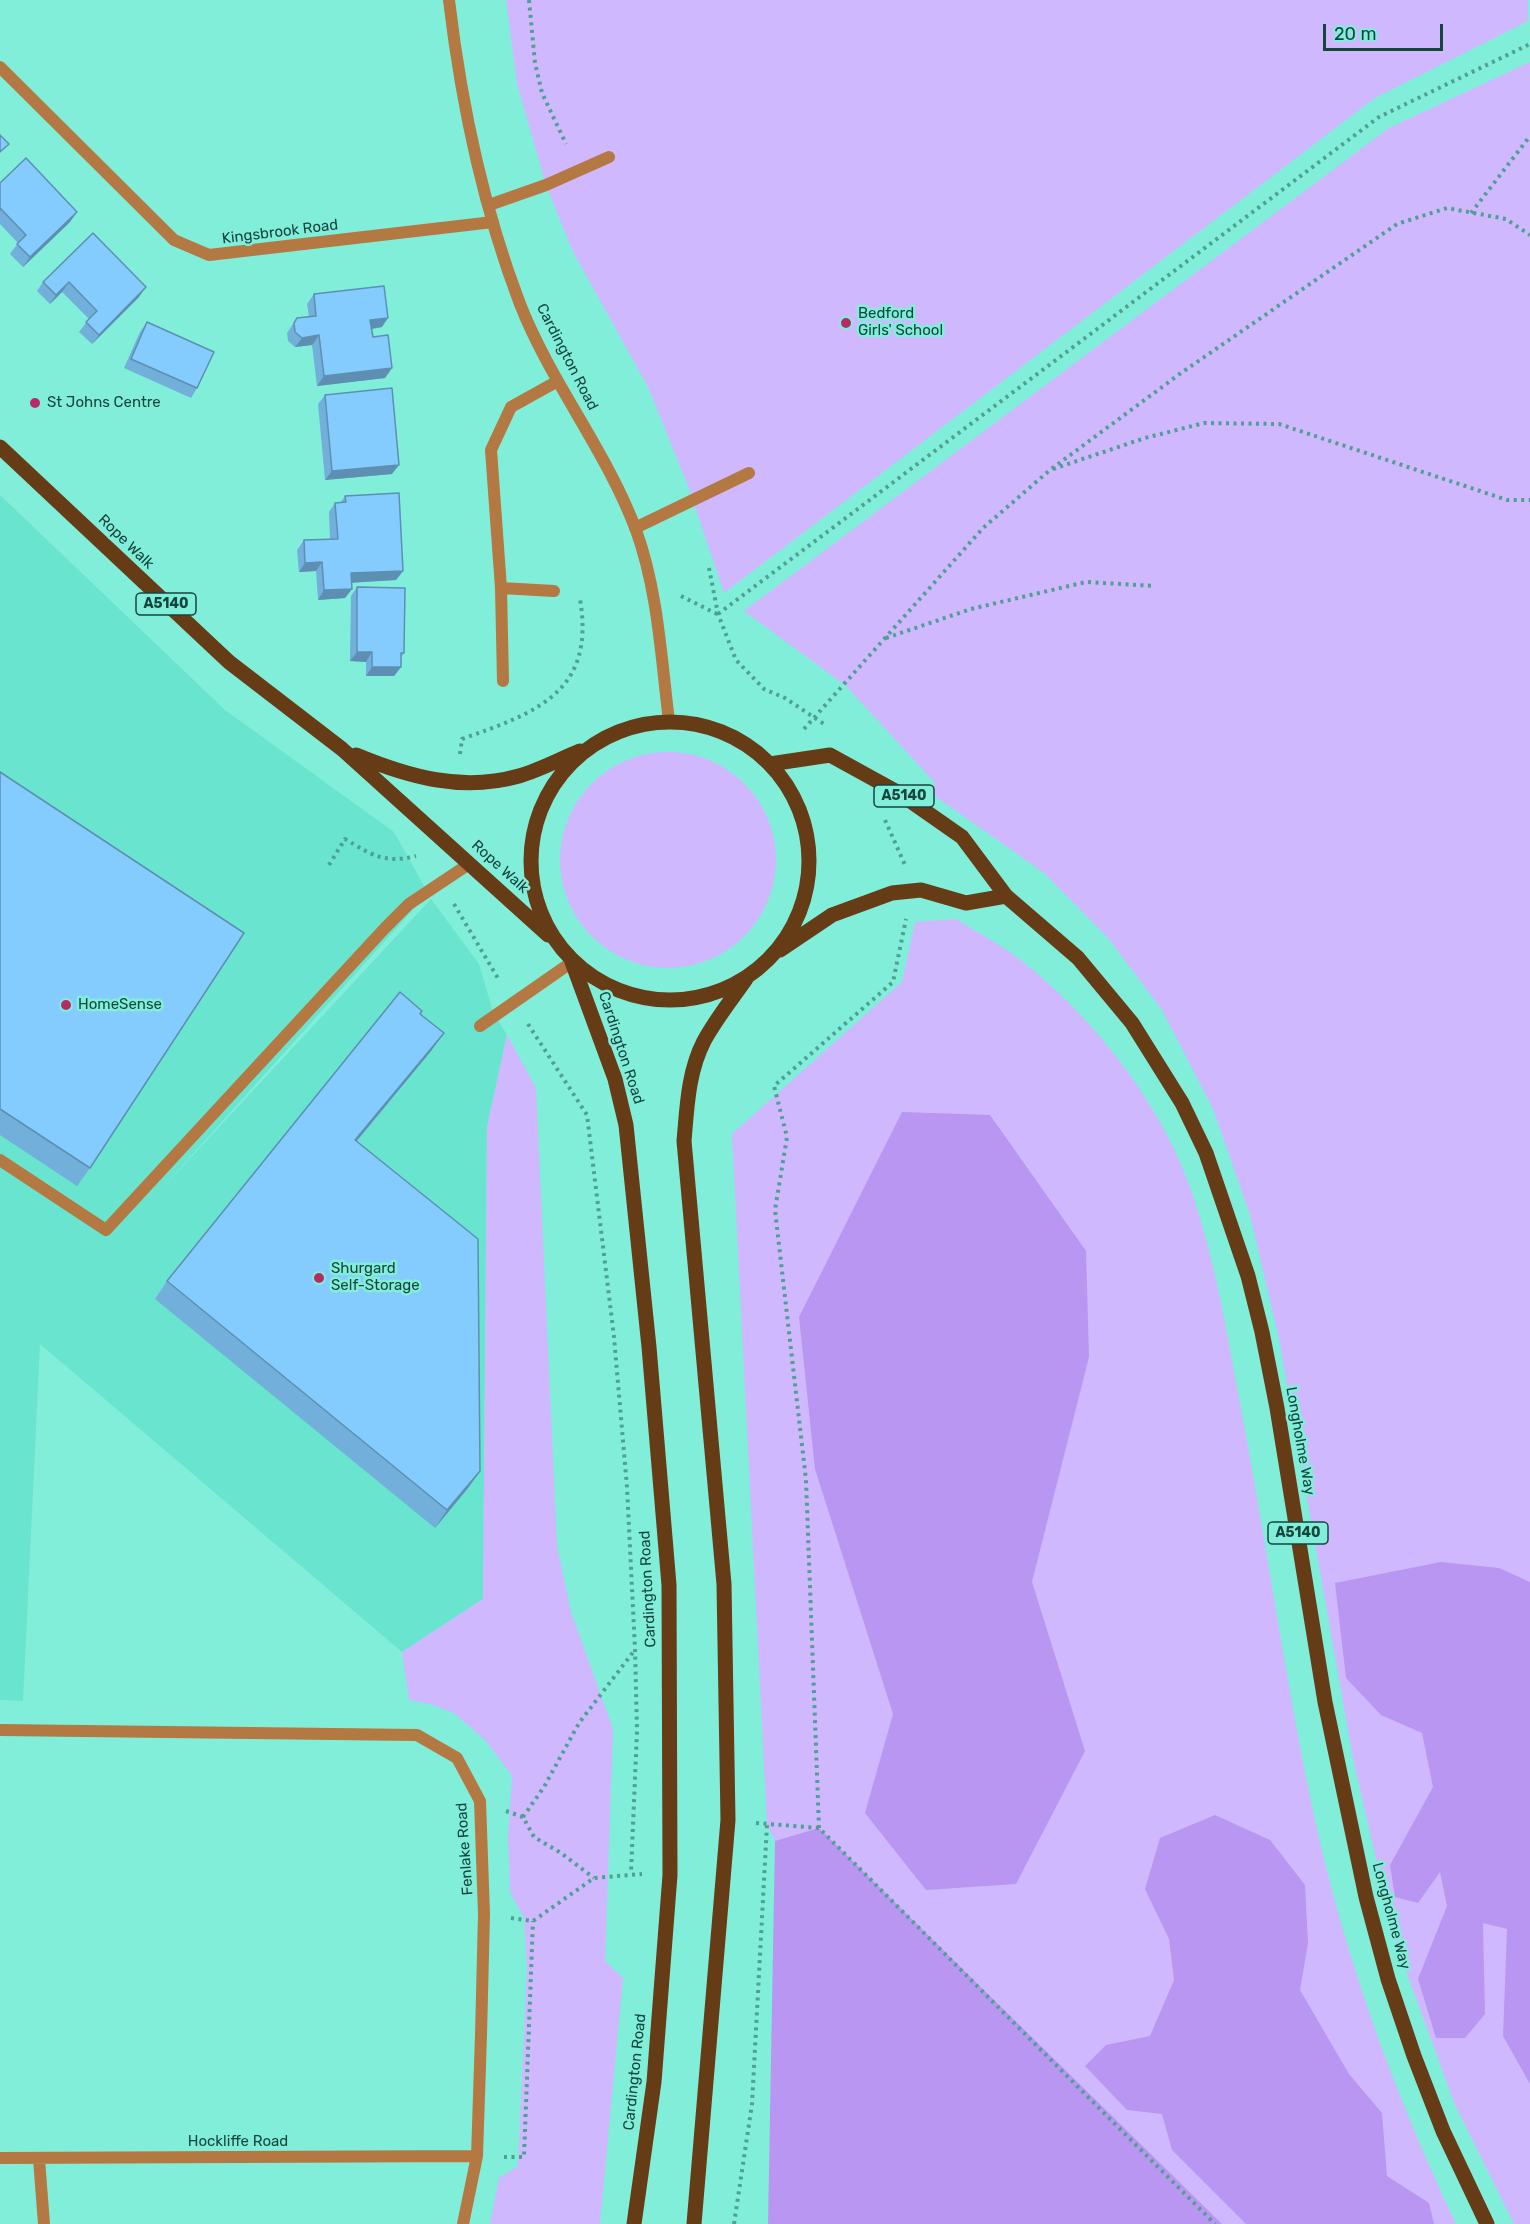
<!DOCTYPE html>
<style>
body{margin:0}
#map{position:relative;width:1530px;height:2224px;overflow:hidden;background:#81eeda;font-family:Rubik,sans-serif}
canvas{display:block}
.scale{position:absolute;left:1323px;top:24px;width:120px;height:27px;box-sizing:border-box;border:3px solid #16453e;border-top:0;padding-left:8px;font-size:18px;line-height:21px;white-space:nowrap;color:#16453e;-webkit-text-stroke:4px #81eeda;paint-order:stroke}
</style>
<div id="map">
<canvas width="1530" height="2224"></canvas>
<div class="scale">20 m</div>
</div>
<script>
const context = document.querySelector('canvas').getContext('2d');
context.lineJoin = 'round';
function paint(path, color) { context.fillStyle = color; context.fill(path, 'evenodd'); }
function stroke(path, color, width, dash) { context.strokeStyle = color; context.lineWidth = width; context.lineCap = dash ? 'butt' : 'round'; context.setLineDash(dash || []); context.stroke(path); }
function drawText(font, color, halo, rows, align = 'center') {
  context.font = font + ' Rubik,sans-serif'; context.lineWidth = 5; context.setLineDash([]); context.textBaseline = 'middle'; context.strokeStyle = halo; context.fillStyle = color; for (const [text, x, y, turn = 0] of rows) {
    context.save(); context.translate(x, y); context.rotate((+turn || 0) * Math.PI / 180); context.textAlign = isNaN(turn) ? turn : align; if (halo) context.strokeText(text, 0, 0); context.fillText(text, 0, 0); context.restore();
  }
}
const built = new Path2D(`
 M0 495 225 710 394 832 428 893 155 1196 431 899 479 964 493 1012 507 1035 487 1127 483 1599 402 1652 40 1344 23 1701 0 1700Z`);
const green = new Path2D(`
 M506 0H1528V21L1375 98 724 593 688 486 648 387 572 250 546 185 517 84Z
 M1530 62V2224H1514L1455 2105 1395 1941 1353 1759 1279 1339 1250 1215 1213 1109 1162 1010 1108 938 1044 873 932 794 935 783 846 686 744 611 1389 128Z
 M560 860a108 108 0 1 1 216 0a108 108 0 1 1-216 0Z
 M956 919C978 933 1003 946 1023 962 1082 1009 1134 1071 1169 1139 1205 1208 1222 1305 1236 1382 1261 1512 1280 1643 1305 1773 1337 1935 1386 2075 1456 2224H1174L801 1845 775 1841 767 1825 732 1134 902 982 915 922Z
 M507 1035 536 1088 557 1546 571 1612 613 1729 605 1961 623 1978 600 2224H490L499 2178 518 2166 527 1967 524 1918 510 1892 508 1838 512 1776 486 1741 454 1713 430 1704 409 1700 402 1652 483 1599 487 1127Z`);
const forest = new Path2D(`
 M902 1112 990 1115 1086 1251 1089 1357 1032 1582 1085 1751 1016 1884 926 1890 865 1813 893 1714 815 1469 799 1317Z
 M1441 1562 1499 1568 1530 1582V2084L1503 2036 1507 1929 1483 1923 1485 2014 1465 2038H1436L1418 1979 1447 1906 1440 1872 1418 1903 1395 1897 1390 1865 1433 1787 1422 1733 1381 1715 1346 1678 1335 1583Z
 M1215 1815 1270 1840 1305 1885 1308 1943 1300 1990 1349 2074 1382 2113 1387 2176 1429 2203 1434 2224H1246L1172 2150 1162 2114 1127 2110 1085 2066 1106 2045 1150 2036 1174 1980 1169 1939 1145 1889 1160 1838Z
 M819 1828 1222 2224H768L775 1841Z`);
const path = new Path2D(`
 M529 0 535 63 542 93 566 144
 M1471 213 1530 136
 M1053 469 1145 438 1204 423 1279 424 1507 500H1530
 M709 568 718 614 736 660 764 689 785 698 827 726
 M681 596 717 614
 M718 614 1379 117 1530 44
 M886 638 971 609 1086 582 1155 586
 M804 729 983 528 1050 470 1181 373 1397 224 1447 208 1506 219 1530 235
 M460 754 462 739C535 713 596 693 580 599
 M885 820 905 865
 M329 865 345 839C372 855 384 864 416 856
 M454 904 499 980
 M528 1024 587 1115 614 1337 627 1487 635 1649 637 1731 631 1873
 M506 1811 523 1817 534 1837 561 1853 594 1878
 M523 1817 544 1787 579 1723 634 1651
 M756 1823 819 1828 1215 2224
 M819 1828 806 1480 775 1210 787 1137 774 1086 893 982 906 919
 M511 1918 533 1921 594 1878 642 1874
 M504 2157H524L533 1921
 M734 2224 752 2104 767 1825`);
const service = new Path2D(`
 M489 205 546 185 609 157
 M635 528 749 473
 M501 588 554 591
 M503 681 501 588 491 450 511 407 556 382
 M480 1026 572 962
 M0 1160 106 1230 385 928 409 904 469 864`);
const minor = new Path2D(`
 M449 0C461 102 483 207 520 304 551 383 606 450 636 530 658 591 661 657 669 721
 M0 67 174 240 209 255 493 222
 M0 1730 417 1735 457 1758 480 1801 484 1914 481 2035 477 2156 463 2224
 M0 2158 477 2156
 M39 2159 44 2224`);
const primary = new Path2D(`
 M0 447 229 662 342 749 548 935
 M531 861a139 139 0 1 1 278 0a139 139 0 1 1-278 0Z
 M356 755C409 777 462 792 519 776 540 770 560 759 580 751
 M770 764 830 755 899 793 962 837 1006 896 1078 958 1132 1023 1182 1103 1206 1153 1248 1276 1262 1332 1277 1408 1325 1702 1366 1897 1388 1979 1414 2056 1443 2131 1487 2224
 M780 950 832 915 892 893 921 890 966 903 1006 896
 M572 962 615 1079 626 1125 649 1347 669 1585 670 1875 654 2082 634 2224
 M694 2224 728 1820 724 1584 684 1141C687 1107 688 1072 704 1041 716 1019 732 999 746 979`);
const wall = new Path2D(`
 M0 183 70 222 23 267 10 254 18 243 0 224Z
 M93 233 139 297 92 344 79 332 89 319 62 292 50 304 37 291 43 282Z
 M314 294 382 327 372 329 373 337 392 368 385 378 317 386 312 345 295 347 288 341 287 333 297 318 309 317 307 304Z
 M147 322 197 388 191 398 124 368 140 332Z
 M325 395 392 474 325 480 318 404Z
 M345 496 403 571 396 580 351 583 352 589 345 598 318 600 316 571 299 572 297 550 304 540 330 539 329 512 335 503 341 502Z
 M357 587 404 653 401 658V667L394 676H366V662L350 661 351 596Z
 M0 772 90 1168 77 1186 0 1135Z
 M420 1014 431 1051 357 1141 480 1471 468 1488 435 1528 155 1299 167 1281Z`);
const shadedWall = new Path2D(`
 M77 212 70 222 23 267 30 257Z
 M69 282 62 292 50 304 56 295Z
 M146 287 139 297 92 344 99 335Z
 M388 318 382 327 364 330 370 320Z
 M319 335 312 345 295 347 302 338Z
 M392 368 385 378 317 386 324 376Z
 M399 465 392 474 325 480 332 471Z
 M322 562 316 571 299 572 305 563Z
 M403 571 396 580 344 583 351 573Z
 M352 589 345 598 318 600 324 590Z
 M357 652H372L366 662 350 661Z
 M372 667H401L394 676H366Z
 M444 1033 431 1051 343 1157 355 1140Z
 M480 1471 468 1488 435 1528 447 1510Z`);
const building = new Path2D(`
 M0 135 9 144 0 152Z
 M26 158 77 212 30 257 17 244 26 235 1 209 0 210V183Z
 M93 233 146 287 99 335 86 322 97 311 69 282 56 295 43 282Z
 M384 286 388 318 370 320 373 337 388 335 392 368 324 376 319 335 302 338 295 332 294 323 297 318 316 316 314 294Z
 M147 322 214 352 197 388 131 359Z
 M392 388 399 465 332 471 325 395Z
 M399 493 403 571 351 573 352 589 324 590 322 562 305 563 304 540 338 539 335 503 346 502 345 496Z
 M357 587 405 588 404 653H401V667H372V652H357Z
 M0 772 244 933 90 1168 0 1109Z
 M400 992 422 1011 420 1014 444 1033 355 1140 478 1239 480 1471 447 1510 167 1281Z`);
const markers = [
 [846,323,6,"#b62b66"],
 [35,403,6,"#b62b66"],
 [66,1005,6,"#b62b66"],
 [319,1278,6,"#b62b66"]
];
const shields = [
 [166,604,60],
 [904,796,60],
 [1298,1533,60]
];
const shieldNames = [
 ["A5140",166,604],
 ["A5140",904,796],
 ["A5140",1298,1533]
];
const streetNames = [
 ["Kingsbrook Road",280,232,-7],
 ["Cardington Road",567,357,63],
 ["Rope Walk",126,542,44],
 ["Rope Walk",500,867,42],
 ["Cardington Road",621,1048,72],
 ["Longholme Way",1300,1441,80],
 ["Cardington Road",648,1589,-93],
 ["Fenlake Road",465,1849,-94],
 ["Longholme Way",1391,1916,75],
 ["Cardington Road",635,2072,-84],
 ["Hockliffe Road",238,2142]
];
const poiNames = [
 ["Bedford",858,314],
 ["Girls' School",858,331],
 ["St Johns Centre",47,403],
 ["HomeSense",78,1005],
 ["Shurgard",331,1269],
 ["Self-Storage",331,1286]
];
paint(built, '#69e4ce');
paint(green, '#d0b8fe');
paint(forest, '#b896f2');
stroke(path, '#4fa092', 4, [3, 4.5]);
stroke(service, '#b47843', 12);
stroke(minor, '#b47843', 12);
stroke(primary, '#653c15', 15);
paint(wall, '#72afda');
paint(shadedWall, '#5d8fb2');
paint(building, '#85ccfe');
stroke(building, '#5d8fb2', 1.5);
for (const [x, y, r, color] of markers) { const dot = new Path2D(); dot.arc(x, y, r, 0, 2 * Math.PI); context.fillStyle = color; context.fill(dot); stroke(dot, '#81eeda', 2); }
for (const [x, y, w] of shields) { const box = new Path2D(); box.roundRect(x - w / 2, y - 11, w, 22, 4.5); context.fillStyle = '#81eeda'; context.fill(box); stroke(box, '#16453e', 1.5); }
drawText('bold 14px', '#16453e', null, shieldNames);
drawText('15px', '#16453e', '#81eeda', streetNames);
drawText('15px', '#16453e', '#81eeda', poiNames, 'left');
</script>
